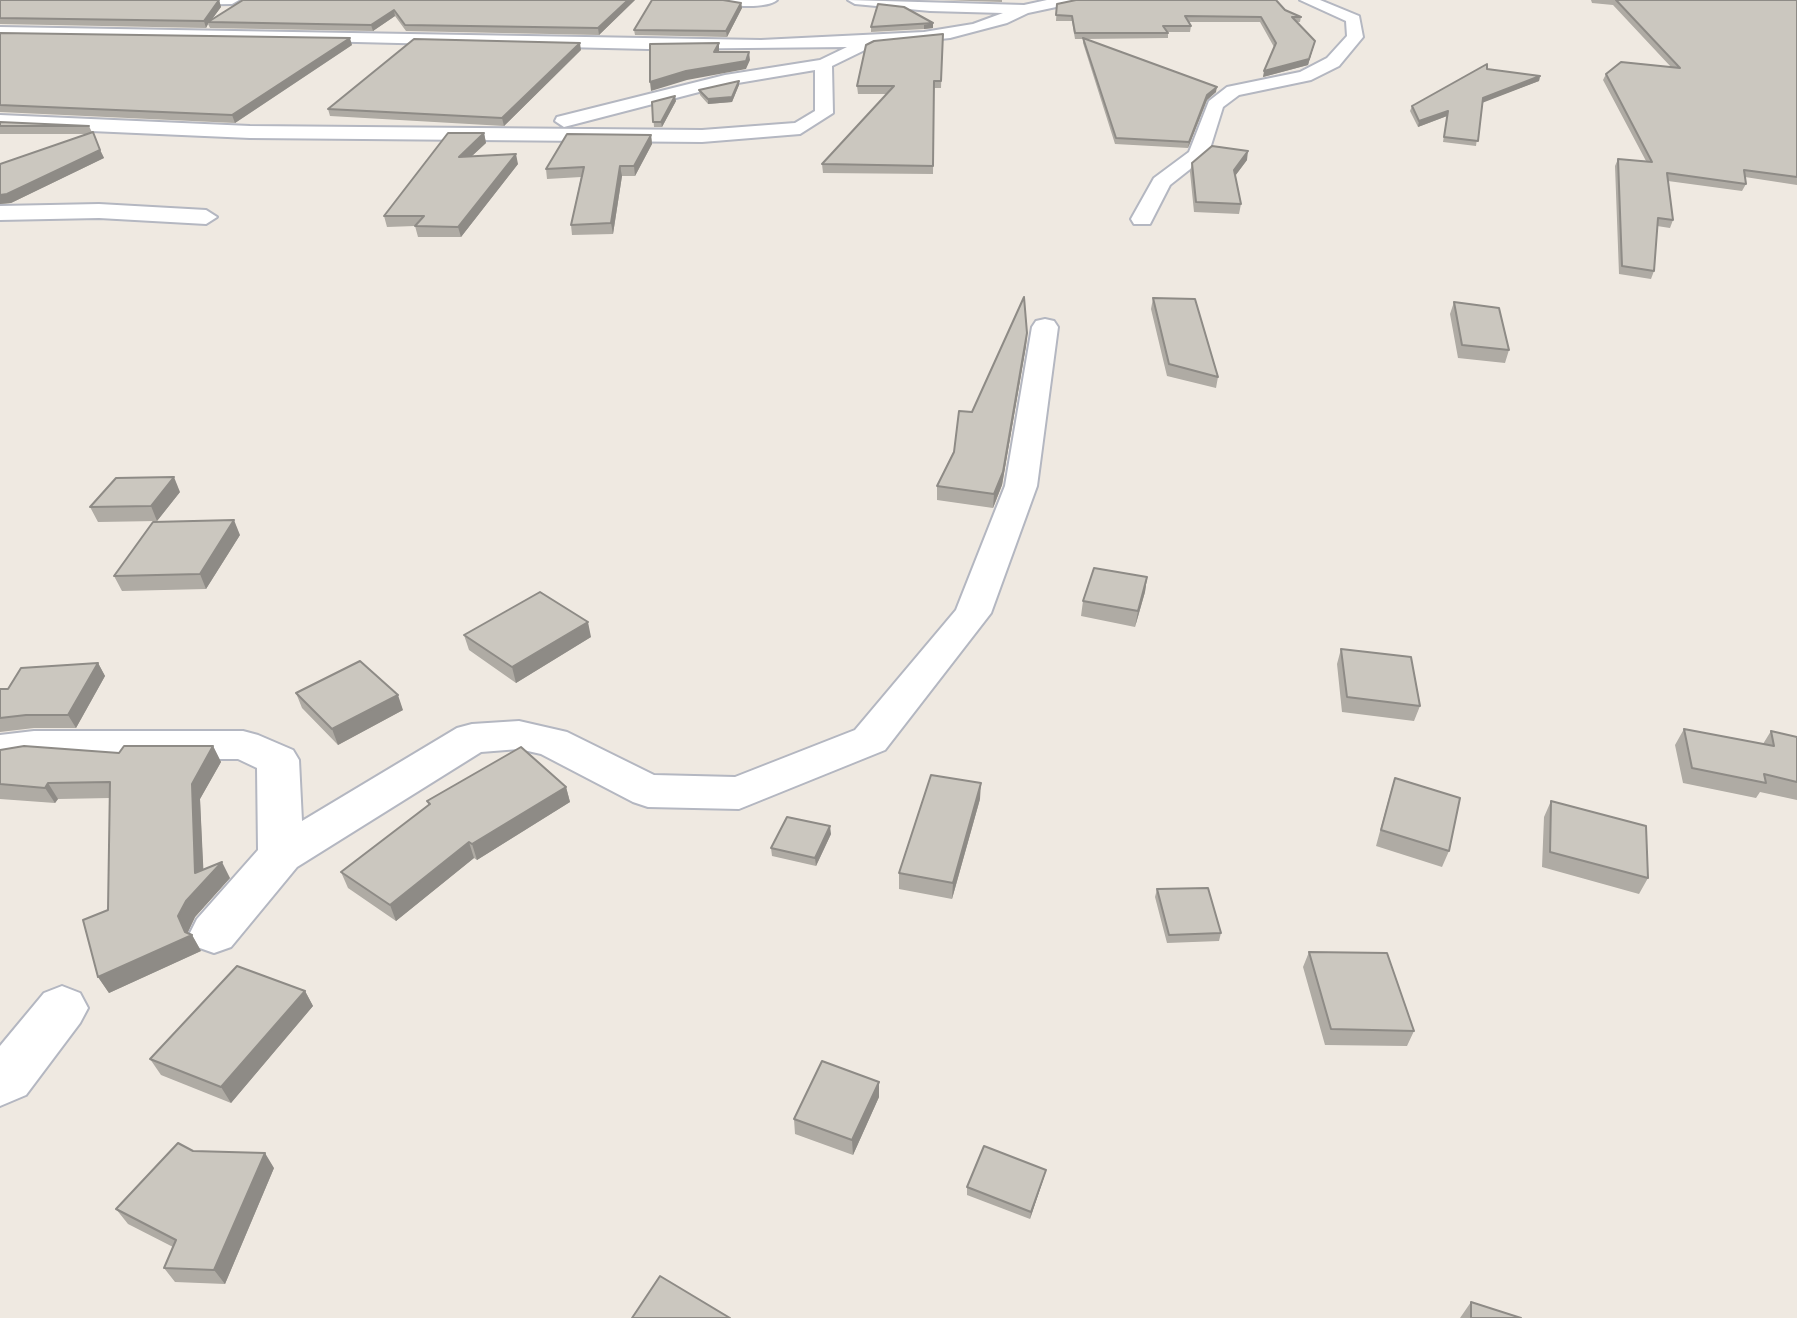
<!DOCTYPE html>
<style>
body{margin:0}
canvas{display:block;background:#efe9e1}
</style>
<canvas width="1797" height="1318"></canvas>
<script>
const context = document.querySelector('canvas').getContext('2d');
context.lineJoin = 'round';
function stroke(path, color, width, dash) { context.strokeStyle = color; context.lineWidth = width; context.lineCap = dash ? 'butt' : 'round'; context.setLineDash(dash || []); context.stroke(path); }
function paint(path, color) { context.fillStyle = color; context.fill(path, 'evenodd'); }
const minor = new Path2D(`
 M6 0H105V1L98 5 13 4Z
 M158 0H239L232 4 165 5Z
 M720 0H777C768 8 729 8 720 0Z
 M848 0 1024 5 1047 0H1077L1075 3 1028 13 1007 23 950 38 873 46 832 66 833 113 800 134 702 142 250 138 0 127V115L250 126 702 130 795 123 815 111V70L726 85 564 127 555 121 557 117 725 75 820 60 847 47 648 49 273 40 0 37V27L761 40 924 32 973 24 1003 13 930 11 855 4Z
 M1300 0H1320L1359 16 1363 37 1339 66 1311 80 1239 95 1223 107 1208 155 1170 185 1150 224H1134L1131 219 1154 178 1189 152 1209 101 1227 87 1300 72 1327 58 1347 36 1346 21Z
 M99 204 206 210 217 217 206 224 99 218 0 220V206Z
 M1045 319 1054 321 1058 327 1037 486 991 613 885 750 739 809 648 807 633 802 541 754 519 749 481 752 297 867 231 947 214 953 197 947 190 933 197 919 258 850 257 768 238 759H34L0 765V735L34 731H243L258 735 293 750 299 760 302 821 457 728 472 724 519 721 567 732 654 775 735 777 855 730 956 610 1005 486 1032 327 1036 321Z
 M62 986 80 993 88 1008 80 1023 26 1095 0 1106V1046L44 993Z`);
const wall = new Path2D(`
 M0 0H219L221 7 212 19 635 0 599 35 406 31 395 16 373 31 210 28 208 24 206 28 0 24Z
 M940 0H1002V2Z
 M1276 0 1285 10 1301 17 1300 22H1297L1315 41 1308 65 1263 77 1274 47 1260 22H1188L1191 26 1190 32H1168V38L1085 39 1216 92 1207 100 1188 148 1115 144 1083 43V39H1075L1072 21H1056L1057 4Z
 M1591 0H1797V185L1745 177 1746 184 1742 191 1668 181 1673 220 1670 228 1657 226 1654 271 1651 279 1619 274 1615 166 1618 159 1646 161 1603 80 1606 74 1671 67 1613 5 1592 3Z
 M741 3 742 8 727 37 635 35 634 30Z
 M933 23V28L924 29 871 32V27Z
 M0 33 352 45 235 123 0 112Z
 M943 34 941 88H934L933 174 823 173 822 164 887 94H858L857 86Z
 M581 50 504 126 330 116 328 109Z
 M1487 69 1540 76 1539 81 1482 102 1476 146 1443 142 1447 116 1418 127 1410 111 1412 106Z
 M739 81V85L732 102 708 104 700 95 699 90Z
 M676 101 662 127H654L652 102Z
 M0 122 89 126 104 158 11 203 0 204V164L89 134H0Z
 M484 133 486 143 472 156 518 164 461 237H418L415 226 387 227 384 216Z
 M651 135 652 144 635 176H622L613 234 572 235 571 225 581 177 547 179 546 169Z
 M1247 160 1235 176 1241 204 1239 214 1194 212 1190 172 1192 163Z
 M1153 298 1218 377 1216 388 1167 376 1151 309Z
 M1454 302 1509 350 1505 363 1458 358 1450 314Z
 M1027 333 1026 346 1002 485 993 508 937 500V486L972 412Z
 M180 492 157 521 98 522 90 507Z
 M240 535 206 589 122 591 114 576Z
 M1147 577 1145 592 1135 627 1081 616 1083 601Z
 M464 635 591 637 516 683 469 650Z
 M1341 649 1420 706 1414 721 1342 712 1337 664Z
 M98 663 105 676 76 728H34L0 732V689H8Z
 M296 693 403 710 338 745 302 708Z
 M1684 729 1763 744 1771 731 1797 737V800L1760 792 1756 798 1683 783 1675 745Z
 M213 746 221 762 200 799 203 870 230 878 195 917 188 932V934L192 935 201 951 109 993 98 977 108 910 110 798 58 799 55 803 0 799V750L119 753Z
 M1395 778 1449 851 1442 867 1376 846 1390 794Z
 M566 787 570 802 477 860 474 858 396 921 348 888 341 872 429 806 427 801Z
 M980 799 952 899 899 889V873Z
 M1551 801 1648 878 1639 894 1542 867 1544 817Z
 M831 834 816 866 772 856 771 848Z
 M1157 889 1221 933 1219 941 1167 943 1155 897Z
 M1309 952 1414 1031 1407 1046 1325 1045 1303 967Z
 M305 991 313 1006 231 1103 161 1075 150 1059Z
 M879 1082V1097L853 1155 795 1134 794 1119Z
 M274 1168 225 1284 175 1282 164 1268 173 1247 128 1224 116 1209Z
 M1046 1170 1044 1177 1030 1219 967 1195V1187Z
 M1471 1302 1521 1318H1460Z`);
const shadedWall = new Path2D(`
 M219 0 221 7 210 22H208V24L206 28 204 21Z
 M628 0H635L599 35 598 28Z
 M741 3 742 8 727 37 726 31Z
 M394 10 395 16 373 31 371 25Z
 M933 23V28L924 29V25Z
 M350 38 352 45 235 123 232 115Z
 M1315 41 1308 65 1263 77 1264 71Z
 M580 43 581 50 504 126 502 118Z
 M719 43V51L715 60 714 52Z
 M749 52 750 60 746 69 687 80 651 91 650 82Z
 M1540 76 1539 81 1482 103 1483 98Z
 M739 81V85L732 102 708 104V99Z
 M1217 87 1216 92 1207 100 1188 148 1189 142 1207 95Z
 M675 96 676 101 662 127 661 122Z
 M1448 111 1447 116 1418 127 1419 121Z
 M484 133 486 143 461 166 459 157Z
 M651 135 652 144 635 176 634 166Z
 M100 150 104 158 11 203 0 204V195Z
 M1248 151 1247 160 1232 180 1234 170Z
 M516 154 518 164 461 237 458 227Z
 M620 166 622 176 613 234 611 223Z
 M1027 333 1026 346 1002 485 993 508 994 494Z
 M174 477 180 492 157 521 151 506Z
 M234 520 240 535 206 589 200 574Z
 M1147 577 1145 592 1135 627 1138 611Z
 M588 622 591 637 516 683 512 667Z
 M98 663 105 676 76 728 68 715Z
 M398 695 403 710 338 745 332 729Z
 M213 746 221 762 200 799 204 882 222 862 230 878 195 917 188 932 190 936 192 935 201 951 109 993 98 977 178 916 195 873 192 784Z
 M48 783 58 799 55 803 45 788Z
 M981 783 980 799 952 899 953 883Z
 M566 787 570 802 477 860 472 844Z
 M830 826 831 834 816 866 815 858Z
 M469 842 474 858 396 921 390 905Z
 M305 991 313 1006 231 1103 221 1087Z
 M879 1082V1097L853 1155 852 1140Z
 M265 1153 274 1168 225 1284 214 1270Z
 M1046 1170 1044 1177 1030 1219 1031 1212Z`);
const building = new Path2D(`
 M0 0H219L204 21 0 18Z
 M243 0H628L598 28 405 25 394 10 371 25 208 22Z
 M652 0H723L741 3 726 31 634 30Z
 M1076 0H1276L1285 10 1301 17H1292L1315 41 1309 59 1264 71 1276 43 1261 17 1185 16 1191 26H1163L1168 33H1075L1072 16 1056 15 1057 4Z
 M1616 0H1797V177L1744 170 1746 184 1667 173 1673 220 1658 218 1654 271 1622 266 1618 159 1652 162 1606 74 1621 62 1680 68Z
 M878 4 904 7 933 23 871 27Z
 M0 33 350 38 232 115 0 105Z
 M943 34 941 81H934L933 166 822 164 894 86H857L866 45 874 41Z
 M1083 38 1217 87 1207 95 1189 142 1116 138Z
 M414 39 580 43 502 118 328 109Z
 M719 43 714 52H749L746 61 686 71 650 82V44Z
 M1487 64V69L1540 76 1483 98 1478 141 1444 137 1448 111 1419 121 1412 106Z
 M739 81 732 97 708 99 699 90Z
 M675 96 661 122H653L652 102Z
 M0 122 89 126H0Z
 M93 132 100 150 7 194 0 195V164Z
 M448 133H484L459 157 516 154 458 227 415 226 424 216H384Z
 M567 134 651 135 634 166H620L611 223 571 225 584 167 546 169Z
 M1212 146 1248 151 1234 170 1241 204 1196 202 1192 163Z
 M1024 297 1027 333 1003 472 994 494 937 486 954 452 959 411 972 412Z
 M1153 298 1195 299 1218 377 1169 364Z
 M1454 302 1499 308 1509 350 1462 345Z
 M174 477 151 506 90 507 116 478Z
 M234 520 200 574 114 576 153 522Z
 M1094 568 1147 577 1138 611 1083 601Z
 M540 592 588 622 512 667 464 635Z
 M1341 649 1411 657 1420 706 1347 697Z
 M360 661 398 695 332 729 296 693Z
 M98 663 68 715H26L0 718V689H8L21 668Z
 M1684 729 1774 746 1771 731 1797 737V782L1764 774 1766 783 1692 768Z
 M24 746 119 753 124 746H213L192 784 195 873 222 862 186 901 178 916 185 932 192 935 98 977 83 920 108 910 110 782 48 783 45 788 0 784V750Z
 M521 747 566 787 472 844 469 842 390 905 341 872 430 804 427 801Z
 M931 775 981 783 953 883 899 873Z
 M1395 778 1460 798 1449 851 1381 830Z
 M1551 801 1646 826 1648 878 1550 852Z
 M787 817 830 826 815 858 771 848Z
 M1208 888 1221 933 1169 935 1157 889Z
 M1309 952 1387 953 1414 1031 1331 1029Z
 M237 966 305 991 221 1087 150 1059Z
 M822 1061 879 1082 852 1140 794 1119Z
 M178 1143 193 1151 265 1153 214 1270 164 1268 176 1240 116 1209Z
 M984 1146 1046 1170 1031 1212 967 1187Z
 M660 1276 730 1318H632Z
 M1471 1302 1521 1318H1471Z`);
stroke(minor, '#b4b7c1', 4);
paint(minor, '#fff');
paint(wall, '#afaba4');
paint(shadedWall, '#8e8b86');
paint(building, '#cbc7bf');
stroke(building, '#8e8b86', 2);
</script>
